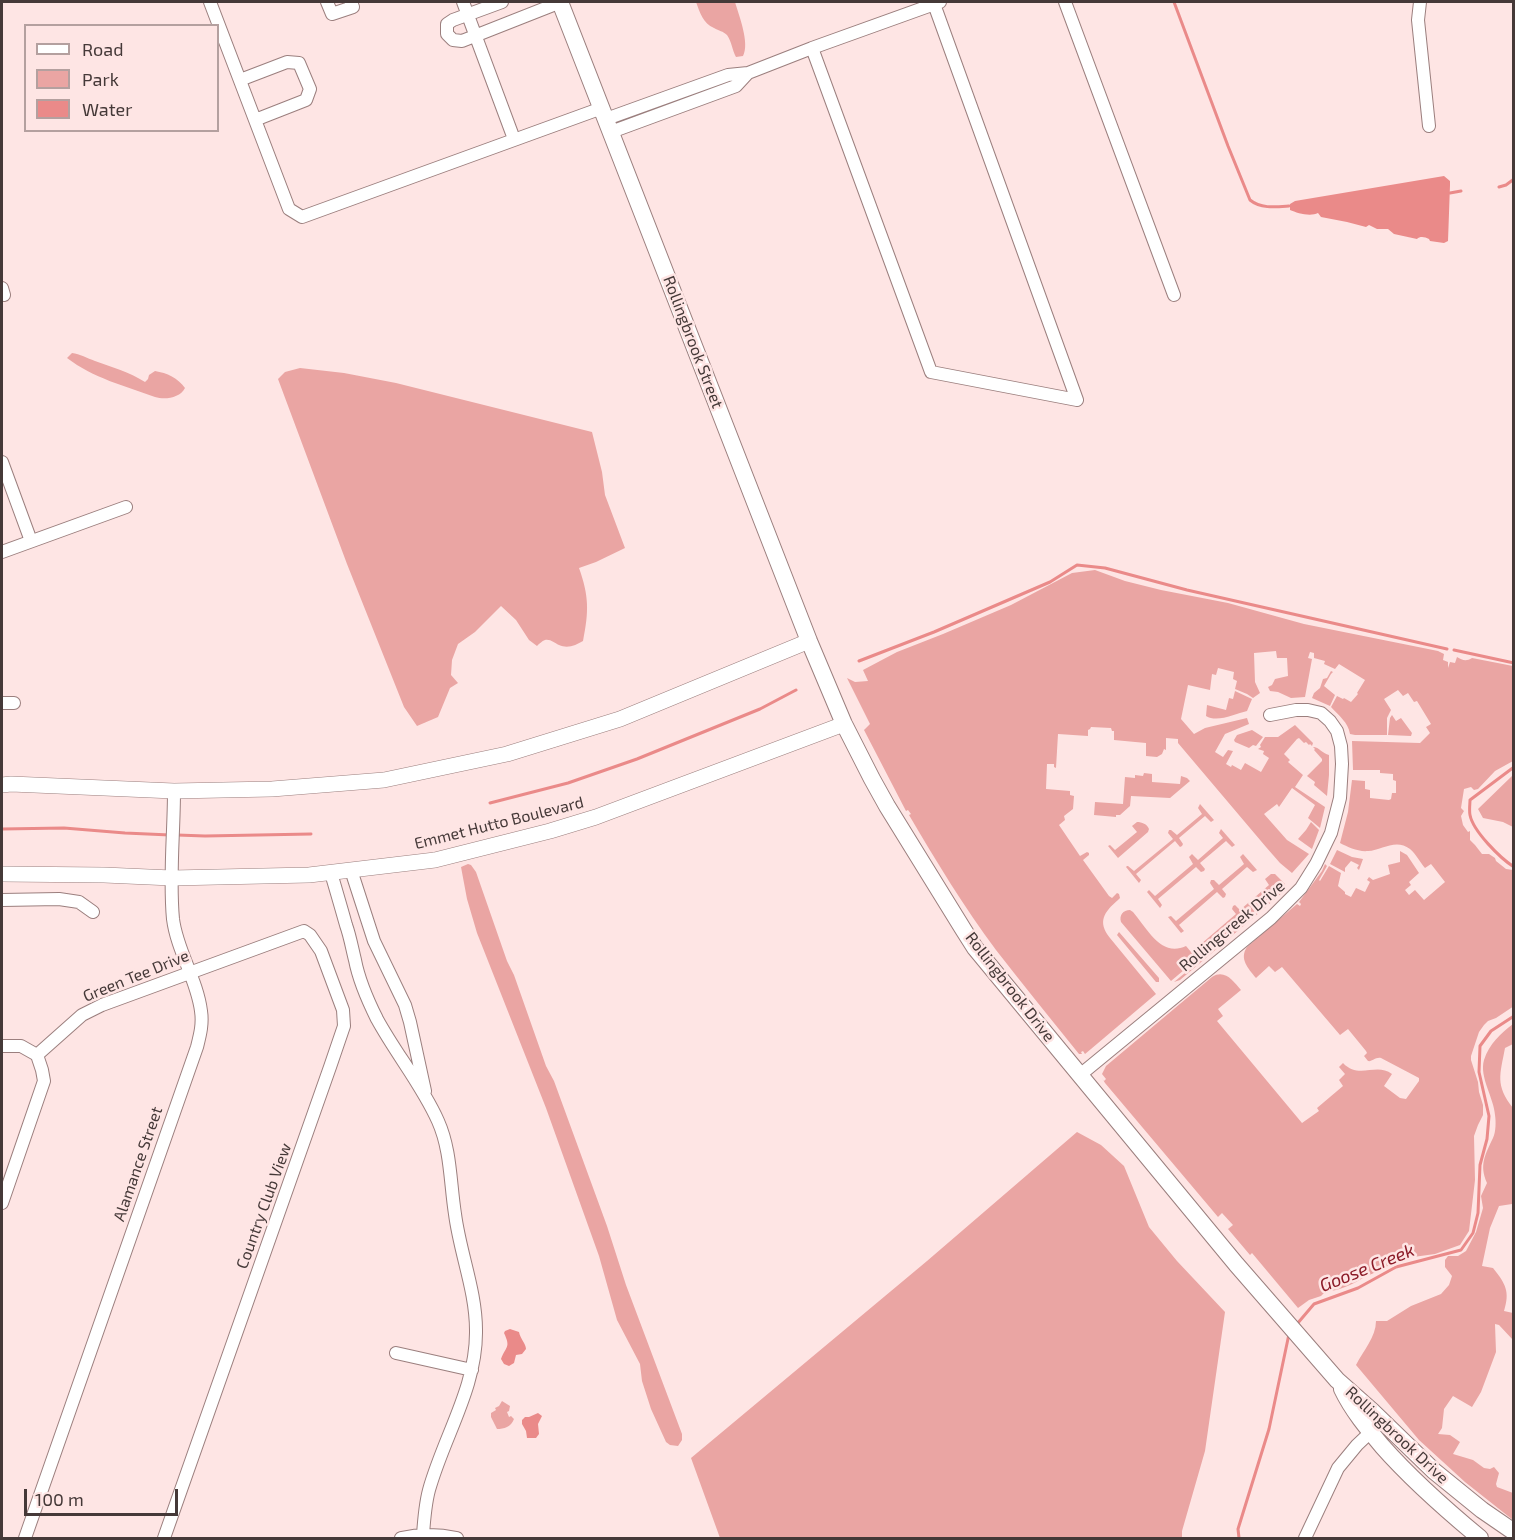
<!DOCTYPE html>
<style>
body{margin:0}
#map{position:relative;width:1515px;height:1540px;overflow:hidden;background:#fee5e4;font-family:"Exo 2",sans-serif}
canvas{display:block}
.frame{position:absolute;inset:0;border:3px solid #453938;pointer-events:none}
.legend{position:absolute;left:24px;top:24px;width:195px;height:108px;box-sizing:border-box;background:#fee5e4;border:2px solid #b4a09f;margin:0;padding:8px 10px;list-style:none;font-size:18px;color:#453938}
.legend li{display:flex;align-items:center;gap:12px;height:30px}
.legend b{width:30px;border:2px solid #b4a09f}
.scale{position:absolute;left:24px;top:1489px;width:154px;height:27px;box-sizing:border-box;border:3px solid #453938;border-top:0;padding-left:8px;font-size:18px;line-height:21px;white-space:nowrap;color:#453938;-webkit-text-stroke:4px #fee5e4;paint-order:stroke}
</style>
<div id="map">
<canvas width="1515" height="1540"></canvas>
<div class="frame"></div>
<ul class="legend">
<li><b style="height:8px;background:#fff"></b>Road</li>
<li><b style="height:16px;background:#eaa5a3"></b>Park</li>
<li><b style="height:16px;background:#ea8a89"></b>Water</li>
</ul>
<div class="scale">100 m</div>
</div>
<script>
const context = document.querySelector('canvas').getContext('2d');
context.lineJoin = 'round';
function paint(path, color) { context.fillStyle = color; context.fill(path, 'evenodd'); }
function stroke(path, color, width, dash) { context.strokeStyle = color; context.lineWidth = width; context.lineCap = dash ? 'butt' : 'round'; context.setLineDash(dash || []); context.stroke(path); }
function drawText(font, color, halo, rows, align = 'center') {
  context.font = font + ' "Exo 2",sans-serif'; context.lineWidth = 5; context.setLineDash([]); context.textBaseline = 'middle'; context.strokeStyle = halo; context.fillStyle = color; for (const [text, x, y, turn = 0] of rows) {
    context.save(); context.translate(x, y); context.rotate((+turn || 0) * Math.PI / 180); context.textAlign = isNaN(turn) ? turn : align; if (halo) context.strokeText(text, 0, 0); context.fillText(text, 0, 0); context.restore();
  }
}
const green = new Path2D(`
 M696 2H735C739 16 750 43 743 56L736 57C732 50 732 42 727 35 723 31 719 31 714 28 703 23 700 13 696 2Z
 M72 353C80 354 87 358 95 361 112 367 129 372 145 382L148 379 149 375 155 371C167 373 178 378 185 388 180 398 165 400 155 397 125 386 93 378 67 358Z
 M300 368 344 373 396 383 592 432 602 472 605 495 625 548 596 562 579 568C589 596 589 611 583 641 576 645 568 649 559 645 554 643 551 639 545 640 542 641 539 644 537 646L529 640 516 620 501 606 475 632 458 644 452 660 451 675 458 683 450 688 438 717 417 726 404 707 347 564 278 379 285 372Z
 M1095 570 1125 581 1161 590 1228 603 1304 624 1438 651 1444 654 1443 660 1448 662V668L1450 662 1455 663 1457 657C1462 660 1466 662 1472 658L1513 666V761L1495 771 1478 789 1474 790 1471 787 1464 789 1461 808 1464 811 1461 816 1463 825 1468 832 1470 831V840L1475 845 1482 854H1489L1495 858 1496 861 1506 869 1513 870 1514 1006 1496 1018 1488 1021 1484 1025 1479 1032 1471 1056V1060L1478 1082 1479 1092 1483 1105V1115L1478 1125 1474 1136 1475 1180 1469 1231 1460 1245 1435 1254 1406 1258 1395 1264 1393 1263V1261C1386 1270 1374 1272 1365 1277 1351 1285 1341 1290 1325 1292L1321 1296 1309 1300 1298 1308 1252 1253 1250 1255 1228 1229 1233 1225 1222 1213 1218 1217 1105 1083 1102 1078 1104 1081 1106 1079 1102 1074 1106 1066 1212 977C1225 969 1233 981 1241 990L1218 1009 1223 1016 1217 1021 1302 1123 1319 1111 1317 1108 1343 1086 1339 1080 1345 1074 1339 1067 1343 1063C1359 1080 1376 1062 1392 1074L1384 1086 1400 1098 1406 1099 1419 1081V1078L1381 1058C1375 1057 1372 1062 1368 1061L1364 1056 1367 1053 1366 1051 1348 1029 1340 1035 1282 967 1275 972 1269 966 1256 978C1248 968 1239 959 1247 947L1297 904 1300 906 1301 904 1299 902 1322 871 1325 864 1327 866 1319 880 1320 881 1329 866 1341 873 1338 886 1345 892V894L1351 897 1356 888 1365 892 1370 882 1367 880 1369 877 1373 880 1390 874 1388 865 1400 862V851L1407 855 1419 873 1409 882 1411 885 1405 890 1409 895 1415 890 1424 900 1445 882 1431 864 1425 868C1420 862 1416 854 1410 849 1396 838 1382 850 1368 851 1358 852 1348 847 1340 843L1348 812 1352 780 1365 781V789L1370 790V798L1389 800 1391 799 1392 793H1396V781L1393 780V774L1380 773V770H1353L1352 741 1420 743 1430 733 1426 727 1431 724 1417 701 1414 702 1408 693 1403 696 1398 690 1384 699 1391 710 1387 718V735H1355L1350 734C1348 722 1339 716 1331 707L1337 696 1343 699 1344 698 1351 702 1358 694 1357 693 1365 680 1339 664 1335 669 1324 664 1325 661 1314 658V653L1310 652 1308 658 1312 659 1305 697 1291 698 1278 692 1270 691 1268 687 1272 685 1275 679 1288 676 1287 658H1277L1276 651 1254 653 1255 682 1260 693 1253 698 1247 694 1235 689 1237 681 1233 679 1234 672 1218 668 1216 675 1212 674 1210 690 1188 685 1181 719 1194 734 1205 728 1247 718 1249 724 1225 734 1215 752 1223 757 1228 750 1233 751 1226 764 1231 767 1232 765 1241 770 1245 763 1261 772 1269 758 1263 754 1264 751 1258 749 1261 747 1260 745 1265 737H1278L1295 725 1313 743 1312 746 1310 744 1309 745 1306 742 1304 743 1299 738 1297 739 1284 754 1290 760 1288 762 1303 775 1295 787 1325 807 1320 828 1308 818 1315 805 1292 788 1279 807 1277 804 1264 814 1287 840 1309 854 1292 873 1280 863 1266 847 1178 743V739L1166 738V750L1164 749 1162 754 1157 757 1146 756V743L1114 740V731H1112L1111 728 1091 727 1090 729 1088 730V736L1058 734 1056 768 1054 767V764H1047L1046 789 1070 791V795L1074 796 1073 809 1064 816 1065 820 1059 825 1080 856 1087 852 1089 853V855L1083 860 1109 896 1112 898 1117 893 1119 894 1120 898 1118 900C1104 912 1097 922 1110 938L1156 994 1091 1049 1085 1054 1083 1051 1081 1052 1082 1054H1079C1051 1019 1023 985 996 950 964 907 936 861 909 815L911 814 908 810 906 811 864 730 870 724 847 678 855 682 868 681 863 670 897 652 943 634 1011 605 1072 573Z
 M1331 671 1333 672 1331 674 1324 686 1335 695 1330 706 1312 698 1314 693 1320 688 1323 679 1327 678Z
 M1235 691 1252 699 1247 711C1235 714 1217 723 1206 716L1207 705 1226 710 1229 698 1233 699Z
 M1392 715 1396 721 1401 718 1412 733 1411 736 1388 735 1390 718Z
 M1252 730 1263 737 1256 746 1253 745 1249 748 1235 742 1234 740 1237 735Z
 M1313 747C1319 747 1323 754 1329 755V775L1327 796 1314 785 1315 782 1307 776 1322 761V759L1314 750 1315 749Z
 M1144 773 1152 774V782L1180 784 1181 776 1187 778 1190 781 1170 798 1131 796 1130 806 1120 815H1116V817L1094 815 1095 802 1123 804 1125 777 1135 778V775L1143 776Z
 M1513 775V827L1503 822 1483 818 1478 809Z
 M1200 804 1214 820 1211 822 1205 816 1179 838 1183 844 1182 846 1180 847 1175 841 1136 874 1141 880 1139 883 1126 867 1127 866H1128L1134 871 1173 839 1168 833 1169 830H1171L1177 835 1202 814 1198 808Z
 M1137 822C1142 822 1147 824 1149 829L1148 832 1118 858 1108 846 1110 845 1115 850 1137 832 1132 826Z
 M1311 822 1319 830 1312 849 1298 839 1306 830Z
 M1221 829 1235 845 1232 847 1226 841 1200 863 1205 869 1204 871 1201 872 1196 867 1158 899 1162 905 1160 908 1147 892 1149 890 1155 896 1193 864 1189 857 1192 854 1198 860 1223 838 1219 833Z
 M1337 850 1352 857 1363 859 1359 870 1357 868 1359 865 1351 861 1345 868V872L1330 864Z
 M1243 854 1257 870 1253 872 1247 867 1222 889 1226 894 1225 897 1223 898 1217 892 1179 925 1184 931 1181 933 1168 917 1171 916 1176 921 1214 889 1210 883 1211 880H1214L1219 885 1244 864 1240 857Z
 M468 864 471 865 476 872 507 961 514 975 546 1066 554 1081 607 1226 626 1285 682 1434V1440L678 1446 670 1445 666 1442 651 1409 642 1381 640 1364 617 1320 599 1256 546 1108 477 933 467 899 461 867Z
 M1271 874H1275L1285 884 1255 911 1240 920 1226 935 1200 957 1194 950 1236 914 1232 909 1233 906 1235 905 1240 910 1269 885 1265 879Z
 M1286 886 1285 890 1267 906 1180 980 1174 982 1227 938 1242 921 1256 913Z
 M1130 910 1133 912C1147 928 1161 958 1186 946L1197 959 1171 981 1121 922C1119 915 1123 910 1130 910Z
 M1119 932 1159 978V982H1156L1117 935Z
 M1513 1024V1044L1505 1048C1500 1075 1495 1085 1513 1108V1202L1512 1204 1499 1206 1490 1228 1482 1266 1493 1268C1506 1284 1510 1292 1504 1311L1513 1313V1340L1499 1325 1495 1324 1496 1352 1481 1392 1472 1407 1453 1396 1444 1409 1442 1428 1438 1434 1450 1435 1460 1442 1453 1454 1473 1460 1484 1468 1490 1469 1494 1467 1499 1473 1496 1484 1497 1487 1513 1493V1520L1465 1482 1419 1440 1356 1365C1363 1351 1376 1337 1376 1321H1387L1411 1306 1441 1294 1449 1285 1452 1276 1445 1267V1260L1448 1256H1458L1466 1251 1476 1232 1483 1208 1481 1196 1487 1183C1479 1165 1485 1155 1493 1138 1496 1132 1496 1121 1495 1115 1494 1098 1479 1077 1484 1060 1489 1044 1501 1033 1513 1024Z
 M1077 1132 1101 1145 1124 1166 1149 1227 1177 1261 1225 1312 1205 1451 1182 1531V1538H720L691 1458 927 1261Z
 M502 1401 510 1406 509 1411 507 1412 509 1417 511 1416 514 1419C511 1427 504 1429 497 1429L491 1417V1413L496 1410 495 1408 499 1406Z`);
const water = new Path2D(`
 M1444 176 1450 181V185L1448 241 1444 243 1430 241 1429 239C1425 237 1420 236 1417 239L1394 234 1388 229H1377L1369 225 1366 227 1347 222 1321 217 1318 213C1310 217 1297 213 1290 210V204L1295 201Z
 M510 1329 519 1332C520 1338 526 1344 526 1349L522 1354 516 1355 514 1363 509 1366 504 1364 501 1359C506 1346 511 1348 504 1333L505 1331Z
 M538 1413 542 1416 538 1424 539 1434 536 1438H527L526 1431 522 1424V1420L525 1417H529Z`);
const stream = new Path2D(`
 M1174 2 1228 146 1250 200C1261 209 1276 207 1289 206
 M1499 187 1506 185 1514 179
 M1450 193 1461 191
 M1454 650 1514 663
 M859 661 934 632 1050 582 1077 565 1105 568 1187 590 1447 649
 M1514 767 1470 800C1470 804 1469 810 1470 815 1473 831 1500 858 1514 867
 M490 803 568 783 637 759 760 709 796 690
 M2 829 64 828 125 833 170 835
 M177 835 205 836 311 834
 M1297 1324 1314 1304 1358 1288 1396 1267 1461 1250 1473 1233 1478 1213 1480 1165 1487 1139 1489 1116 1479 1072 1480 1046 1491 1031 1514 1016
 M1239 1538 1238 1529 1269 1429 1289 1334`);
const minor = new Path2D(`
 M210 2 289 209 302 217 602 108
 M327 2 332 14 353 7 351 2
 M463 2 514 139
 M502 2 453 20 447 24V34L453 40 462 41 561 2
 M1065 2 1174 295
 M1420 2 1418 20 1429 126
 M934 4 1077 400
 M812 48 931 372 1077 400
 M240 80 287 62 299 63 310 89 306 100 255 120
 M606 119 728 75 748 73 812 48 940 2
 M611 132 736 86 748 73
 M2 288 4 295
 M2 462 31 541
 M2 552 126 507
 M2 703H14
 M351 870 374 941 405 1005 410 1022 425 1091
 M331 873C336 890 341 907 346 925 350 936 352 948 355 960 359 981 368 1001 377 1019 396 1054 422 1085 438 1121 451 1150 450 1182 455 1214 460 1253 476 1291 476 1330 477 1387 444 1436 429 1490 425 1505 424 1520 423 1535
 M2 900 59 899 79 902 93 912
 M2 1046H21L37 1055
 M37 1055 82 1015 102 1005 304 931 310 935 321 951 343 1010 344 1026 330 1067 164 1538
 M1080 1075 1271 918 1301 888 1316 864 1331 833 1340 798 1342 764 1341 746 1337 731 1330 721 1321 713 1308 710H1296L1270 715
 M2 1203 44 1081 42 1070 37 1055
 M396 1353 472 1370
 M25 1538 197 1047C200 1035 203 1024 201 1011 197 979 177 951 173 919 169 877 174 833 174 791
 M401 1538C419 1534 438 1534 457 1538
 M1305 1538 1338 1468 1357 1445 1376 1427`);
const tertiary = new Path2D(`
 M2 785 11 784 174 791 272 789 384 780 507 754 620 719 809 641
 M2 874 104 875 172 878 309 875 435 860 550 831 596 817 844 724`);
const secondary = new Path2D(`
 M560 2 809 641 844 724 872 779 887 806 963 929 975 948 1236 1264 1337 1380 1372 1411 1434 1471 1482 1510 1514 1532
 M1342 1389C1352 1410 1367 1428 1382 1446 1412 1480 1445 1509 1480 1538`);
const streetNames = [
 ["Rollingbrook Street",693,342,69],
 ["Emmet Hutto Boulevard",499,823,-14],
 ["Rollingcreek Drive",1232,926,-40],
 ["Green Tee Drive",136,976,-22],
 ["Rollingbrook Drive",1010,987,52],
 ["Alamance Street",138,1164,-71],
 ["Country Club View",264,1206,-70],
 ["Rollingbrook Drive",1397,1435,43]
];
const waterNames = [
 ["Goose Creek",1367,1268,-22]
];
paint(green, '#eaa5a3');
paint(water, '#ea8a89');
stroke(stream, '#ea8a89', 3);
stroke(minor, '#9b7f7e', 14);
stroke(tertiary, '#9b7f7e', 16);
stroke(secondary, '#9b7f7e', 18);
stroke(minor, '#fff', 12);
stroke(tertiary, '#fff', 15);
stroke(secondary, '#fff', 16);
drawText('16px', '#453938', '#fee5e4', streetNames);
drawText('italic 18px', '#8c1b28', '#fee5e4', waterNames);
</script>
